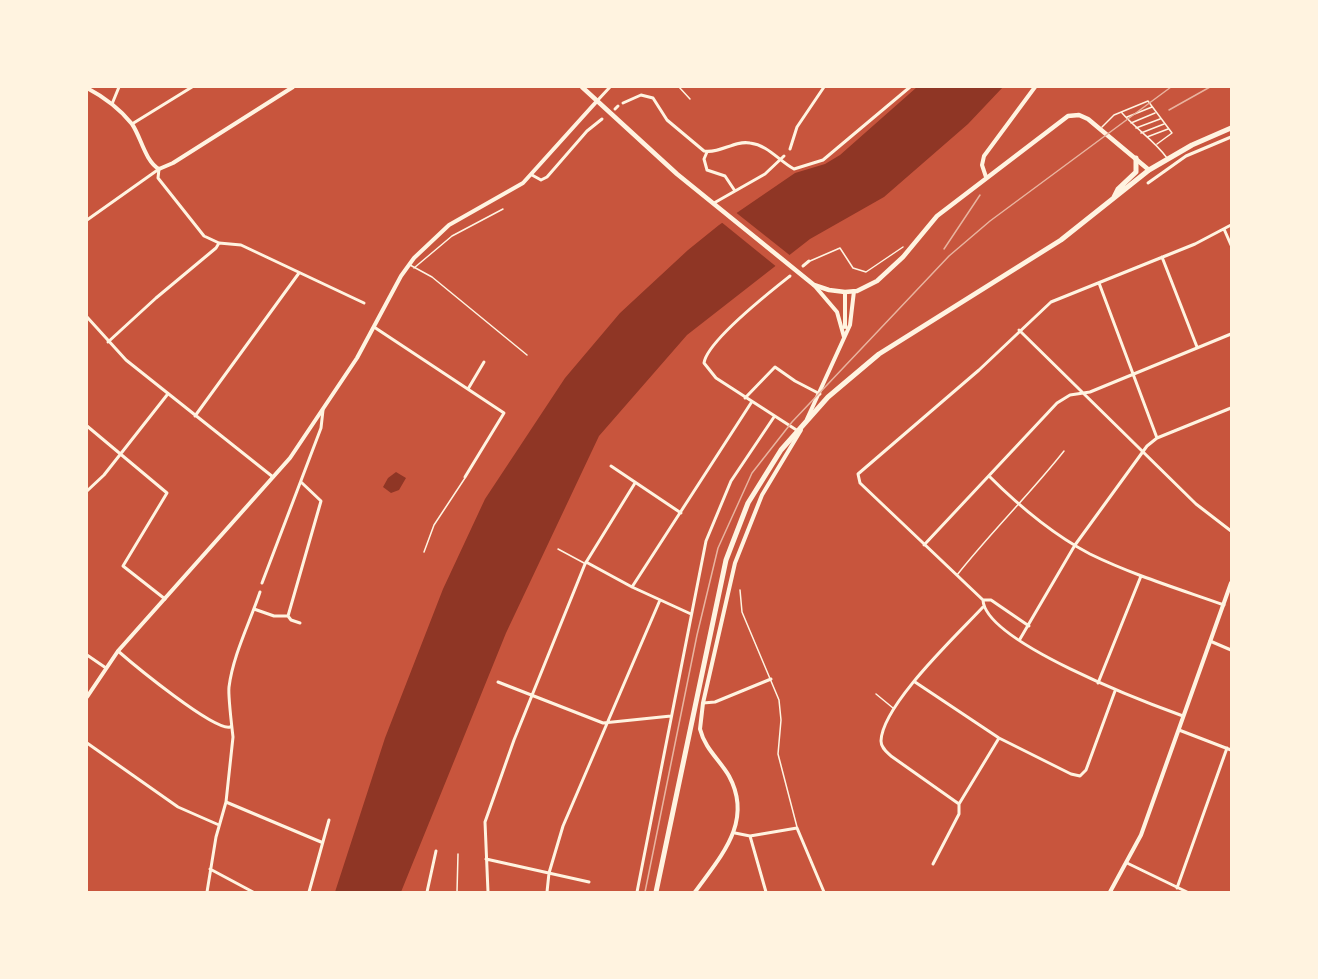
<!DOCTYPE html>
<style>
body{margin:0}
#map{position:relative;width:1318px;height:979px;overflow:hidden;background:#c8553d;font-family:"Work Sans",sans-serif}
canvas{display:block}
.frame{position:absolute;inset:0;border:88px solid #fff3e0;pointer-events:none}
</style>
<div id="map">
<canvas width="1318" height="979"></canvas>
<div class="frame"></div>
</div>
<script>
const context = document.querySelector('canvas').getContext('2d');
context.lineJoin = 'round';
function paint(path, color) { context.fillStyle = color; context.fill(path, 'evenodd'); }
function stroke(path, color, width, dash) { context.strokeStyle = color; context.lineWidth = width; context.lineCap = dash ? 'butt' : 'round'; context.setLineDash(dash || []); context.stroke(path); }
const water = new Path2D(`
 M917 87H1003L968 124 884 197 810 239 687 335 599 436 506 633 401 892H335L385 738 443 589 485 499 565 378 620 313 688 250 719 225 795 173 825 164 840 155Z
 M396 472 406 478 399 490 391 493 383 487 388 478Z`);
const pier = new Path2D(`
 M734 211 792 257 778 268 720 221Z`);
const service = new Path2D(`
 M679 87 690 99
 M1122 113C1136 129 1155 141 1167 158
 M1127 117 1152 107
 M1131 123 1155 113
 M1102 127 1114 115 1148 101 1172 133 1157 144
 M1136 128 1160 119
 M1141 133 1164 124
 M1147 137 1168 129
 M810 261 840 248 853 268 866 272 903 247
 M410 265 432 277 527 355
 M414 268 452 236 503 209
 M558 549 584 563
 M424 552 434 525 465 478
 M957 575C991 532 1030 494 1064 451
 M740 590 742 612 779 700 781 720 778 754 797 827
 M876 694 893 708
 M457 892 458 854`);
const minor = new Path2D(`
 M597 101 610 87
 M623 103 641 95 653 98 667 120 704 151C720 154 734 140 750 143 768 145 779 161 794 169L823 160 910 87
 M112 104 119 87
 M615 109 618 106
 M132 124 192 87
 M790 149 797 127 824 87
 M707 152 704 159 707 170 725 176 735 191
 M159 169 158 178 204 236 219 243 241 245 364 303
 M532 175 541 180 547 177 587 131 602 119
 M1148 183 1186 156 1231 137
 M714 203 765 174 784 156
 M87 220 159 169
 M1224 229 1231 245
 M1162 257 1197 347
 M803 266 809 261
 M790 276C771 291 707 341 704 363L716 378 798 431
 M1099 283 1157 438
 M87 317 126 360 273 477
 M374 327 504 413 465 477
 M1019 330 1196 504 1231 531
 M108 342 156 298 216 248 219 243
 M468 389 484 362
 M745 398 775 367 795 381 820 394
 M195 416 299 273
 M87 426 167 493 123 566 165 599
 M611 466 681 513
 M989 476C1019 506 1052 534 1090 554 1133 575 1179 589 1224 605
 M87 491 104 475 167 395
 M924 545 1057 403 1070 395 1090 392 1231 334
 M586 562 632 587 691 614
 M262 583 321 428 323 410
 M632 587 751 403
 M983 600C985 642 1147 703 1183 716
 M254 609 274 616H288L291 620 300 623
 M288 616 321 501 301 482
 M1029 626 991 600H983L860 483 858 474 979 370 1051 302 1195 244 1231 225
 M1020 639 1075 545 1147 446 1157 438 1231 408
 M1210 641 1231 650
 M118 651C134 665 214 731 230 727
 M87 655 106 668
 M498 682 603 723 671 716
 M915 682 999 738 1071 774 1080 776 1086 770 1115 691
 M1098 683 1141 576
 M703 703 715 702 771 679
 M1179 730 1231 750
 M87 743 178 807 219 825
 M226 802 321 842
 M959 804 891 756C887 752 881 748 881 741 882 705 958 634 983 607
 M735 833 750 836 797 828 824 892
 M750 836 766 892
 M486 859 589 882
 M1127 863 1187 892
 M933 864 959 814V804L999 738
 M210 869 253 892
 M1177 888 1227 748
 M207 892 216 837 226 802 233 737C232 728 228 696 229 687 233 655 250 622 260 592
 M309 892 329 820
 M427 892 436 851
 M488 892 485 822 514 740 585 564 635 483
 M547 892 549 873 563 826 660 600
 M637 892 706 541 731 481 774 417`);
const tertiary = new Path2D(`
 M87 88C104 97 120 109 132 124 141 137 145 161 159 169L173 163 293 87
 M986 177 982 165 984 156 1035 87
 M814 285 837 312 844 337
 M845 327V292
 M807 419 850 325 854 291
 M87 697 118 651 290 458 357 358 401 276 414 258 449 225 523 183 597 101
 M695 892C720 857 754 822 729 776 719 759 705 749 700 729L703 703 735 563 762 495 801 430
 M1110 892 1141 835 1231 583`);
const secondary = new Path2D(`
 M582 87 677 174 814 285 829 290 845 292 857 291 877 281 903 257 937 216 1068 116 1079 115 1088 119 1149 170`);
const primary = new Path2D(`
 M1114 197 1118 189 1136 172V158
 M656 892 726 560 748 503 781 450 828 397 879 354 1061 240 1149 170 1192 145 1231 128`);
const rail = new Path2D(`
 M1169 110 1210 87
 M944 249 980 195
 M645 892 697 635 718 548 752 473 792 422 949 256 990 221 1171 87`);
paint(water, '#8f3625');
paint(pier, '#c8553d');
stroke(service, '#fff3e0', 1.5);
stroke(minor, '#fff3e0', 3);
stroke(tertiary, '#fff3e0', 4);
stroke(secondary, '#fff3e0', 4.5);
stroke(primary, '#fff3e0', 5);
stroke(rail, '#e9b49f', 1.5);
</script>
